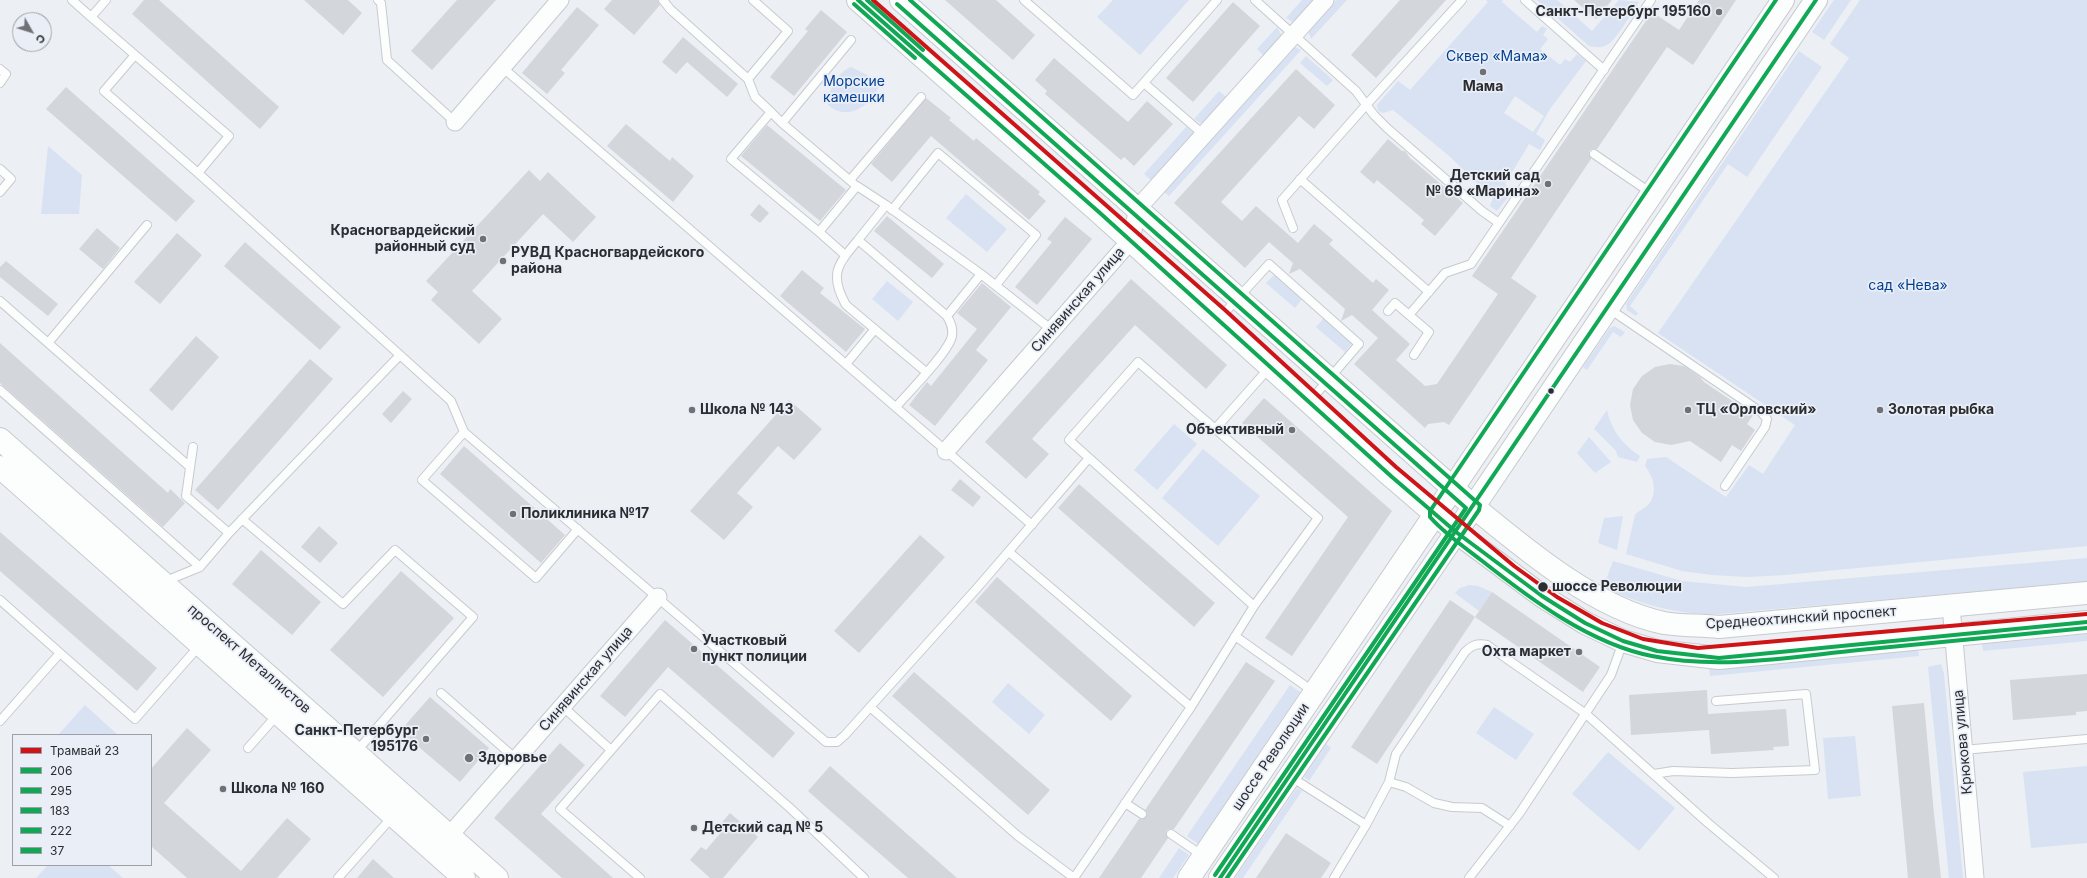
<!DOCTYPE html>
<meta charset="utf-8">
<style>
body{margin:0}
#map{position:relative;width:2087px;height:878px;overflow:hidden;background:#eceff4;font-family:Inter,sans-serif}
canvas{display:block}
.legend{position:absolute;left:12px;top:734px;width:140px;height:132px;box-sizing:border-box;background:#e9eef7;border:1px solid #9da1a7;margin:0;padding:5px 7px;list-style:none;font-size:12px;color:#2b2d30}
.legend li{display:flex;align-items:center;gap:8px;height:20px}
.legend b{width:20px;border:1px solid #9da1a7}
.north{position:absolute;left:12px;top:12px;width:40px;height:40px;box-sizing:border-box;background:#e9eef7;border:1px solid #9da1a7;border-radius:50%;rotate:129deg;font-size:11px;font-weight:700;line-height:16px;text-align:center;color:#2b2d30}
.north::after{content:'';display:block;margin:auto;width:14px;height:18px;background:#6f7175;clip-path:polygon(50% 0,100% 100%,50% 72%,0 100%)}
</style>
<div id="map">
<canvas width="2087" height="878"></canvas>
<ul class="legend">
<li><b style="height:5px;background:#ce1417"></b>Трамвай 23</li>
<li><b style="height:5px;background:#10a855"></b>206</li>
<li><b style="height:5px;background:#10a855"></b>295</li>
<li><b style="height:5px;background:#10a855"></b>183</li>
<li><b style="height:5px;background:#10a855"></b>222</li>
<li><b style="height:5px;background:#10a855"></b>37</li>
</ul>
<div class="north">С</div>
</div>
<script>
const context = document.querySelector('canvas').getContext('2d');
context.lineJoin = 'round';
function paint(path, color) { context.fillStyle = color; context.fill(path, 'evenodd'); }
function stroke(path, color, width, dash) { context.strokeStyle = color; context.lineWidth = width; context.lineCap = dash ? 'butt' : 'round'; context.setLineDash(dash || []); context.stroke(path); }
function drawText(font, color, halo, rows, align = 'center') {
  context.font = font + ' Inter,sans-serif'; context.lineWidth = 3.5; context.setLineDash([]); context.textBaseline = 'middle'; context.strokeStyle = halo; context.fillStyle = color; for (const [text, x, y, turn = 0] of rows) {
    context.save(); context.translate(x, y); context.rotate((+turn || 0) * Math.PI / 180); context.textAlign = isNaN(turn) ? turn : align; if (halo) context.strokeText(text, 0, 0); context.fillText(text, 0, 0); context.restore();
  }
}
const green = new Path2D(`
 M1113 0H1189L1140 55 1097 17Z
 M1302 0H1314L1294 23 1286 18Z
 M1336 0H1347L1311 39 1308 31Z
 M1486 0H1503L1502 2 1537 32 1542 26 1547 29 1543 35 1548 39 1540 49 1560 65 1565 59 1570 62 1577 54 1586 61 1550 109 1536 134 1545 140 1540 150 1529 144 1505 184 1513 191 1497 211 1490 206 1493 198 1448 155 1393 110 1383 113 1378 111 1377 105 1398 81 1410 90 1488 2ZM1515 96 1544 116 1533 132 1504 113Z
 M1537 0H1557L1592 31 1619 0 1639 2C1632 12 1615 43 1605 46 1599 48 1594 47 1589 46Z
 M1834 0H1851L1824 40 1812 32Z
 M1860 0H2087V546L1785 575 1747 577 1712 575 1682 571 1626 554 1635 515C1639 510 1644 509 1648 505 1659 493 1653 476 1645 466L1647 459 1666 457 1726 497 1749 465 1763 474 1795 425 1658 333 1849 58 1830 44Z
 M1277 27 1282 36 1264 56 1257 49Z
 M1295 47 1301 50 1169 196 1164 192Z
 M1799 51 1822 67 1747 177 1728 164 1630 306 1638 313 1636 316 1627 310 1626 304Z
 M1306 56 1333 80 1327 86 1300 63Z
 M851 67 873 78 879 87C870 106 847 122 828 105 828 91 837 72 851 67Z
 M1219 91 1226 97 1202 124 1194 119Z
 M1187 126 1194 134 1151 180 1144 174Z
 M48 146 82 175 79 214H41Z
 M966 194 1007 229 987 252 946 218Z
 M1274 275 1302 299 1295 308 1266 283Z
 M887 281 913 302 898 321 872 299Z
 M1324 318 1352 343 1345 352 1316 327Z
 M1614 326 1625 332 1621 337 1613 332 1587 370 1583 367 1609 329Z
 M1607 410C1611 430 1623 445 1640 456L1637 462 1618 457 1616 451 1594 429Z
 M1174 424 1197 444 1157 490 1134 470Z
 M1589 437 1611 462 1595 473 1577 453Z
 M1203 449 1260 496 1218 546 1162 498Z
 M1623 516 1617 550 1598 543 1604 518Z
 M2087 558V582L1718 614C1675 615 1643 604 1603 588L1613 561 1682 581 1746 587Z
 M1469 585 1478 586 1492 592 1479 611 1455 593 1460 588Z
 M2087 634V641L1983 651 1982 644Z
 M1918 649 1919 656 1710 676 1709 669Z
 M1941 664 1944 674 1963 878H1949L1928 667Z
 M1008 683 1045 715 1029 734 992 702Z
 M1290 685 1300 692 1198 844 1187 836Z
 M85 705 118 735H58Z
 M1494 707 1534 734 1516 760 1476 733Z
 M1855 736 1861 796 1828 799 1823 738Z
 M1326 744 1331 748 1309 781 1304 777Z
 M1608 752 1675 808 1639 851 1572 794Z
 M2087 766V843L2031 848 2023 772Z
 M1297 788 1302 791 1243 878H1235Z
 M1179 848 1189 855 1173 878H1159Z
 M48 865H108L123 878H36Z`);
const building = new Path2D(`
 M144 0H159L279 107 260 129 132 14Z
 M304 0H348L362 13 343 35Z
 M457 0H496L432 70 411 51Z
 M612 0H658L660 5 634 35 604 9Z
 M945 0H996L1035 35 1013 60Z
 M1400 0H1446L1376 78 1351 55Z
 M1574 0H1612L1596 19Z
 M1699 0H1736L1693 65 1667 47 1597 149H1592L1589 151 1591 159 1511 278 1537 296 1449 425 1444 422 1428 424 1425 428 1354 364 1378 338 1352 315 1341 321 1345 309 1300 269 1289 274 1293 263 1269 242 1245 268 1174 203 1296 69 1335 105 1314 129 1299 116 1221 202 1242 221 1256 206 1298 243 1314 224 1333 240 1329 244 1373 283 1376 279 1389 290 1372 310 1410 344 1396 360 1425 386 1437 384 1498 294 1472 276 1652 12 1679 30Z
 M1233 2 1260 26 1193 102 1166 78Z
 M577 7 599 25 561 70 565 73 547 94 522 73Z
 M821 10 847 32 794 96 770 77 808 31 805 29Z
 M683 37 738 84 727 97 687 62 676 74 662 62Z
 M1054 58 1128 122 1147 101 1173 124 1134 166 1124 157 1121 160 1045 94 1047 91 1035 80Z
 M66 87 195 201 176 222 46 109Z
 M926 98 951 118 949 120 974 141 976 138 1040 192 1038 194 1046 201 1029 220 931 136 892 182 871 164Z
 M626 124 670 161 672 157 694 176 673 202 607 146Z
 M767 125 846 190 820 221 741 156Z
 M1388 139 1402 151H1405L1410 158 1463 203 1435 236 1421 224 1424 220 1377 180 1374 184 1360 172Z
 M529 170 540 181 548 172 596 217 573 242 543 214 472 291 502 319 479 344 431 300 438 292 426 281Z
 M759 204 769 213 760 223 750 215Z
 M887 216 944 264 932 278 874 231Z
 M1065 217 1092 239 1037 305 1015 287 1052 242 1047 239Z
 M97 228 120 248 103 269 79 249Z
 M177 233 202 255 160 304 134 282Z
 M245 242 341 327 320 350 224 266Z
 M6 261 58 304 48 316 0 277V267Z
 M802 270 824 288 820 293 865 329 846 352 780 296Z
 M1131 279 1227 365 1206 389 1135 325 1032 439 1049 454 1026 479 985 442Z
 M982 283 1011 307 976 350 988 360 935 426 909 405 927 382 931 386 977 329 957 313Z
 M196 336 219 357 172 411 149 390Z
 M0 343 168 493 170 489 185 503 163 527 0 383Z
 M310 359 333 379 218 510 195 490Z
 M1670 364 1684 366 1700 377 1704 382 1753 415 1747 424 1755 430 1741 451 1732 445 1721 462 1690 441 1671 445 1655 442 1642 433 1633 420 1630 405 1633 389 1642 376 1655 367Z
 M403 391 412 399 391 423 382 414Z
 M1264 398 1392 511 1292 656 1265 638 1348 517 1242 423Z
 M789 400 822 429 794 460 778 446 737 493 753 507 724 540 690 511Z
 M464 446 565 535 541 563 440 474Z
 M960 479 981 497 973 507 951 490Z
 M1079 484 1215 603 1194 627 1058 508Z
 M319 526 338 543 320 563 301 547Z
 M0 532 157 668 137 691 0 571Z
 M920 535 945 557 859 653 834 631Z
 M261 550 321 602 292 635 232 584Z
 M401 571 454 618 383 697 330 650Z
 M997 577 1132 696 1111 721 975 602Z
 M1492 592 1600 667 1583 692 1475 617Z
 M1450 600 1475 617 1377 764 1351 747Z
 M665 620 795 733 773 758 668 667 625 717 600 696Z
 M1246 662 1275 681 1174 829H1169L1166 831 1168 838 1141 878H1099L1139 819 1146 817 1147 814 1145 810Z
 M914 672 1050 790 1028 815 892 696Z
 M2087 674V711L2076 712V715L2013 720 2010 680Z
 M1707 690 1708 714 1786 709 1789 746 1773 747 1774 750 1711 754 1709 730 1631 735 1629 695Z
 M430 697 489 748 460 782 400 731Z
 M1924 703 1934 814 1941 878H1908L1892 706Z
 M187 728 211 750 164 803 241 871 287 818 311 839 277 878H187L151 846V769Z
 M560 743 585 765 541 814 613 878H562L494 818Z
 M830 766 957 878H908L827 808 808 791Z
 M730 813 758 837 723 878H710L690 860 701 847 706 850 723 830 718 827Z
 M1286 833 1331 863 1321 878H1256Z
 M373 859 394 878H357Z`);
const lane = new Path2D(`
 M72 0 91 17 106 0
 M378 0 381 3 387 60 455 122
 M663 0 670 9 748 79 755 97 771 112
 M1024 0 1133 95 1217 0
 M1255 0 1356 91 1374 115 1387 128 1482 211 1499 223
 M1525 0 1604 70
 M91 17 229 136 198 173 104 91 135 55
 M851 40 782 123 771 112 731 159 819 232 857 186 886 205
 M502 67 1032 525
 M0 69 6 74 0 83
 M748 79 788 31 753 0
 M1144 83 1204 135
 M782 123 853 183
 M1594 154 1651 193
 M0 169 11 179 0 192
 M198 173 451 401 464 432 826 742H837L845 735 978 587 1089 458
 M1300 179 1429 292
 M850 180 921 97
 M892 210 938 153 1036 235 996 285
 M1293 228 1282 200 1367 104 1462 0
 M819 232 845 255
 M858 240C837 265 829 275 846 305L926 372
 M0 301 190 467
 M1608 308 1761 412 1767 419 1765 427 1725 486
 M1388 311 1395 303 1429 332 1414 355
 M1409 315 1445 273 1471 264 1651 0
 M947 316 858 240 886 205 981 274
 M1219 319 1269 264 1359 344 1310 401
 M48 343 147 225
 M846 364 875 329
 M0 390 200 567
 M896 407C908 393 949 352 952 336 953 328 951 323 947 316L981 274 1052 330
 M1215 429 1269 368
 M464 432 422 480 536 578 578 529
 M193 447 186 496 229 533
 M242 519 343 604 395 550 473 617 356 752
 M1009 552 1191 707
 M167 585 173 578 200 567 229 533 400 355
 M0 600 60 653
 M1235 636 1314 692
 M441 693 516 759
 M562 706 611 750
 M870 707 1018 836 1074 878
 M0 721 60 653 135 719 200 645
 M248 748 278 714
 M1963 750 2087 739
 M1654 774 1673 771 1732 773 1815 770 1806 694 1716 701
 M1291 777 1366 825
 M1389 782 1406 787 1434 803 1452 807 1482 808 1510 826
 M1125 803 1142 814
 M1171 834 1203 856
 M338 878 393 816
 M640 878 560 809 660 694 790 808 864 878
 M1074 878 1191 707 1254 606 1318 518 1138 362 1069 440 1254 606
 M1334 878 1366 825 1389 782 1396 754 1465 652C1472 645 1477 643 1487 645L1586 714 1708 823 1774 878
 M1469 878 1519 814 1611 675 1623 642`);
const street = new Path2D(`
 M455 122 560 0
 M946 451 1131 240 1138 208 1325 0
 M1951 606 1975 878
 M442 844 658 597`);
const secondary = new Path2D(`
 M858 0 1100 213 1392 477 1456 532 1542 596 1585 623 1623 641 1657 651 1719 658 2087 622
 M901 0 1474 507C1526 550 1596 609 1664 623 1681 626 1701 625 1719 627L2087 593
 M0 439 497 878
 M0 467 464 878`);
const primary = new Path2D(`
 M1189 878 1783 0
 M1220 878 1468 515 1816 0`);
const bus1 = new Path2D(`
 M858 0 1100 213 1392 477 1456 532 1542 596 1585 623 1623 641 1657 651 1719 658 2087 622`);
const bus2 = new Path2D(`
 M1776 0 1430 511V517C1444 533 1464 547 1481 560 1529 598 1590 644 1652 656 1721 670 1790 657 1859 650 1935 642 2011 635 2087 628`);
const bus3 = new Path2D(`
 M854 4 915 58
 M897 4 1466 508 1215 875`);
const bus4 = new Path2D(`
 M867 0 923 50
 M910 0 1480 505 1479 510 1227 878`);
const bus5 = new Path2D(`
 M1220 878 1816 0`);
const tram1 = new Path2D(`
 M873 0 1225 310 1396 467 1514 566 1557 597 1602 623 1643 639 1698 648 2087 614`);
const markers = [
 [1719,12,4,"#6f7175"],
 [1483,72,4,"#6f7175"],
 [1548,184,4,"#6f7175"],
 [483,239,4,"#6f7175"],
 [503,261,4,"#6f7175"],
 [1551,391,3.5,"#2b2d30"],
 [692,410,4,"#6f7175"],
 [1688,410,4,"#6f7175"],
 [1880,410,4,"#6f7175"],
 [1292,430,4,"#6f7175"],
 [513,514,4,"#6f7175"],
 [1543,587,5.5,"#2b2d30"],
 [694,649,4,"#6f7175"],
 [1579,652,4,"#6f7175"],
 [426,739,4,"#6f7175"],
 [469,758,5,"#6f7175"],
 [223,789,4,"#6f7175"],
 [694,828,4,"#6f7175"]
];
const poiNames = [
 ["Санкт-Петербург 195160",1711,12,"right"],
 ["Мама",1483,87,"center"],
 ["Детский сад",1540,176,"right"],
 ["№ 69 «Марина»",1540,192,"right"],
 ["Красногвардейский",475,231,"right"],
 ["районный суд",475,247,"right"],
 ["РУВД Красногвардейского",511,253],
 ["района",511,269],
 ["Школа № 143",700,410],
 ["ТЦ «Орловский»",1696,410],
 ["Золотая рыбка",1888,410],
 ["Объективный",1284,430,"right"],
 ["Поликлиника №17",521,514],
 ["Участковый",702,641],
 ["пункт полиции",702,657],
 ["Охта маркет",1571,652,"right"],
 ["Санкт-Петербург",418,731,"right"],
 ["195176",418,747,"right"],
 ["Здоровье",478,758],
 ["Школа № 160",231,789],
 ["Детский сад № 5",702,828]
];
const parkNames = [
 ["Сквер «Мама»",1497,57],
 ["Морские",854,82],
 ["камешки",854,98],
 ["сад «Нева»",1908,286]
];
const streetNames = [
 ["Синявинская улица",1078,300,-49],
 ["Среднеохтинский проспект",1801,618,-4],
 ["проспект Металлистов",249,659,41],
 ["Синявинская улица",586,679,-49],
 ["Крюкова улица",1963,742,-95],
 ["шоссе Революции",1271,757,-56]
];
const stopNames = [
 ["шоссе Революции",1552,587]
];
paint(green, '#d8e2f3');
paint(building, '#d3d6da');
stroke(lane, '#c7cace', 10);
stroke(street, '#c7cace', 19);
stroke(secondary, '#c7cace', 24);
stroke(primary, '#c7cace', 24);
stroke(lane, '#fcfdfd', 8);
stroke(street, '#fcfdfd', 17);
stroke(secondary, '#fcfdfd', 22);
stroke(primary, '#fcfdfd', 22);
stroke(bus1, '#10a855', 4);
stroke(bus2, '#10a855', 4);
stroke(bus3, '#10a855', 4);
stroke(bus4, '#10a855', 4);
stroke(bus5, '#10a855', 4);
stroke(tram1, '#ce1417', 4);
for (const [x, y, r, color] of markers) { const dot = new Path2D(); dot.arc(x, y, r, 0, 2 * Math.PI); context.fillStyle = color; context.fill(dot); stroke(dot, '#e9eef7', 1.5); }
drawText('bold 14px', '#2b2d30', '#e9eef7', poiNames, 'left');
drawText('14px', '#033f91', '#e9eef7', parkNames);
drawText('14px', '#2b2d30', '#e9eef7', streetNames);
drawText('bold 14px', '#2b2d30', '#e9eef7', stopNames, 'left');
</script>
